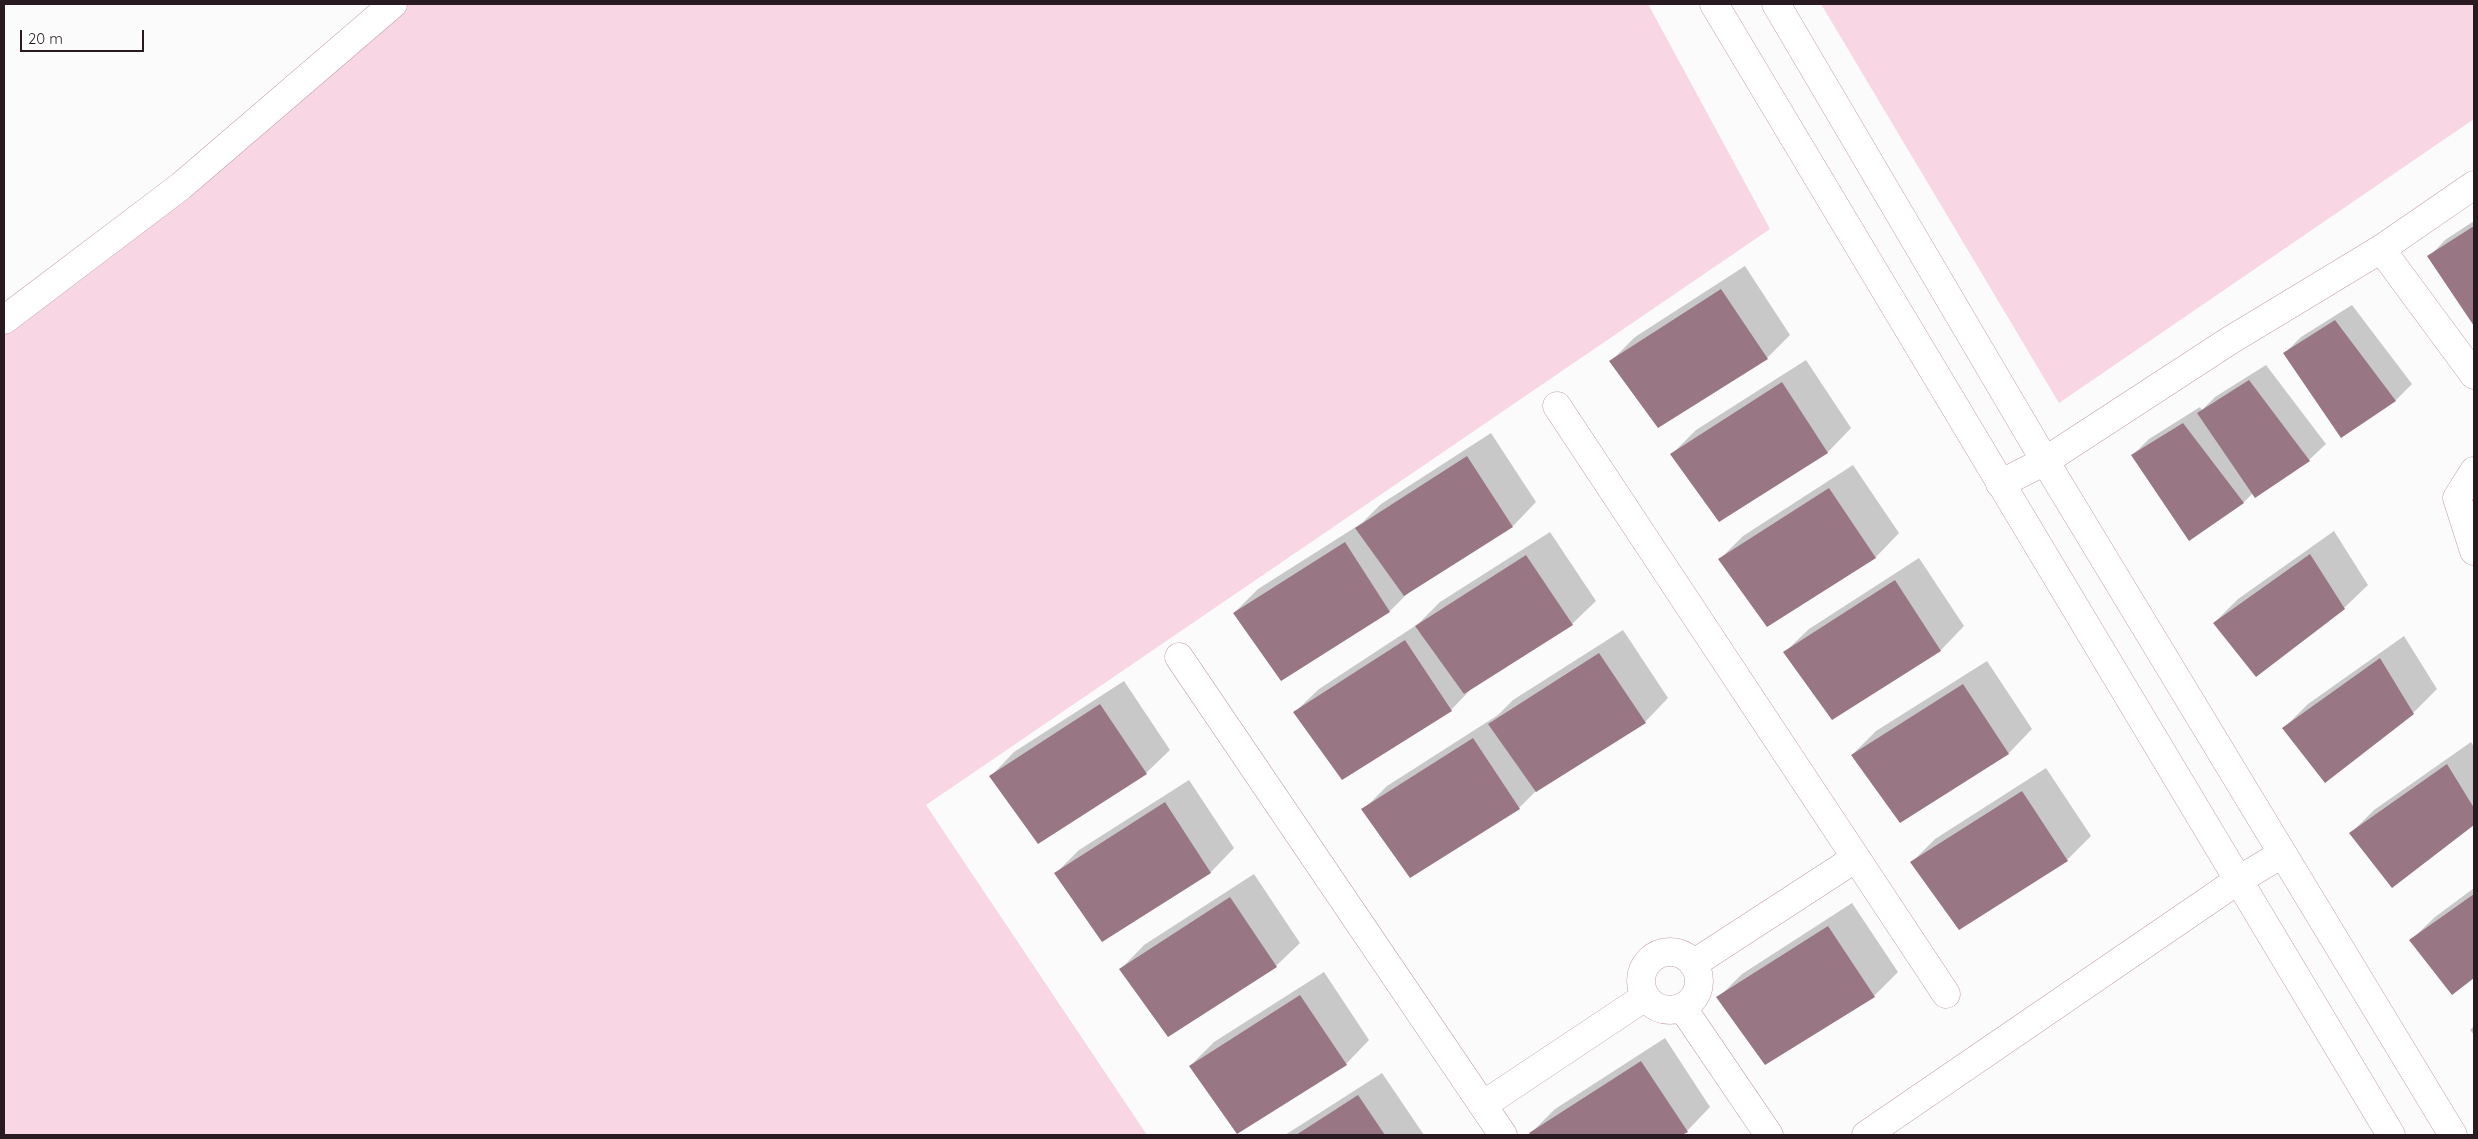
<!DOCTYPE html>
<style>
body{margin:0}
#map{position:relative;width:2478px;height:1139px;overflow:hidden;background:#fbfbfb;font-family:Quicksand,sans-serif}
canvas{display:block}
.frame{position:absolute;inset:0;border:5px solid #281a20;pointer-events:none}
.scale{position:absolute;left:20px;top:30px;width:124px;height:22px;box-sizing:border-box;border:2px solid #281a20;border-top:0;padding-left:6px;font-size:15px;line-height:18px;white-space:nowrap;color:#281a20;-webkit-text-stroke:4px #fff;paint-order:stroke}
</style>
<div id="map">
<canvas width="2478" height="1139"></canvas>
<div class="frame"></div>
<div class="scale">20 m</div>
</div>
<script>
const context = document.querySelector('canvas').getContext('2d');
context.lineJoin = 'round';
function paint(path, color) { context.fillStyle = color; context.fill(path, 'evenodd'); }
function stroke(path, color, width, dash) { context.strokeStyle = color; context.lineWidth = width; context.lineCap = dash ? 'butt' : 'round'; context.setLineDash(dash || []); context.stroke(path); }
const green = new Path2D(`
 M395 4H1648L1770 229 926 805 1147 1135H4V328Z
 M1821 4H2474V119L2059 403Z`);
const shadow = new Path2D(`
 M2474 221V324L2429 257 2445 240Z
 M1745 266 1790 335 1767 358 1611 361 1635 337Z
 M2352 305 2412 384 2396 400 2341 437 2285 353 2301 337Z
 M1806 360 1851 428 1828 452 1719 520 1672 454 1696 430Z
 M2266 365 2326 444 2309 460 2255 497 2253 493 2244 502 2189 539 2133 455 2149 439 2200 407 2202 410 2215 397Z
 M1491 433 1536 502 1513 526 1411 590 1390 611 1282 680 1234 613 1258 589 1362 523 1381 504Z
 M1853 465 1899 533 1876 557 1767 625 1720 559 1743 536Z
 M2334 531 2368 585 2344 608 2214 623 2238 599Z
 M1550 532 1596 601 1572 624 1474 686 1451 710 1295 712 1319 689 1418 624 1440 602Z
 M1919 558 1964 626 1941 650 1833 718 1785 652 1809 629Z
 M1623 630 1668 698 1645 722 1536 791 1519 808 1410 876 1363 810 1387 786 1498 715 1513 700Z
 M2404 636 2437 689 2413 713 2284 728 2308 704Z
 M1987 661 2032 729 2009 753 1900 821 1852 755 1876 731Z
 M1124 681 1170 750 1146 773 991 776 1014 752Z
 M2471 742 2474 747V824L2393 887 2351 833 2374 810Z
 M2046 768 2091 836 2067 860 1959 928 1912 862 1935 839Z
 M1189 780 1234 848 1211 872 1102 940 1055 874 1079 850Z
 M1254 874 1300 943 1276 966 1121 969 1144 945Z
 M2474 888V976L2452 993 2411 940 2435 917Z
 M1852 903 1898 972 1874 996 1766 1064 1718 998 1742 974Z
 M1324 972 1369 1040 1346 1064 1190 1066 1214 1042Z
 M2474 1026V1035L2470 1030Z
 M1665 1038 1710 1107 1687 1131 1679 1135H1533L1531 1133 1555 1109Z
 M1382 1073 1424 1135H1285Z`);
const building = new Path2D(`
 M2474 226V326L2427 256Z
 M1721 289 1768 359 1658 428 1609 361Z
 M2335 320 2396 401 2341 438 2283 353Z
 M2249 380 2310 461 2255 498 2197 413Z
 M1782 382 1828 453 1719 522 1670 454Z
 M2183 423 2244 503 2189 541 2131 455Z
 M1467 456 1513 527 1404 596 1355 528Z
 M1829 488 1876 558 1767 627 1718 559Z
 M1345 542 1390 612 1281 681 1233 613Z
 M2310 554 2345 609 2256 677 2213 623Z
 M1526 555 1573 625 1464 694 1415 626Z
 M1895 580 1941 651 1832 720 1783 652Z
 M1405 640 1452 711 1342 780 1293 712Z
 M1599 653 1646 723 1536 792 1488 724Z
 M2380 658 2414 714 2325 783 2282 728Z
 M1963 684 2009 754 1900 823 1851 755Z
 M1100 704 1147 774 1038 844 989 776Z
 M1473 738 1520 809 1410 878 1361 809Z
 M2447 764 2474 808V825L2392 888 2349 833Z
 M2022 791 2068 861 1959 930 1910 862Z
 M1165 802 1211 873 1102 942 1054 873Z
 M2474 894V978L2452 995 2409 940Z
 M1230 897 1277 967 1168 1037 1119 969Z
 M1828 926 1875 997 1765 1065 1716 997Z
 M1300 995 1347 1065 1237 1134 1189 1066Z
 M1641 1061 1688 1132 1682 1135H1531L1529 1133Z
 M1358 1095 1385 1135H1296Z`);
const minor = new Path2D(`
 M1714 4 2391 1135
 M1776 4 2045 461 2453 1135
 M2381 249 2474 375
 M4 320 181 186 393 4
 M1557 406 1946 994
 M2474 471 2457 498 2474 551
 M2000 484 2045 461 2229 341 2381 249 2474 185
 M1179 657 1503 1135
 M1641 981a29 29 0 1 1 58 0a29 29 0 1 1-58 0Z
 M1693 964 1856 858
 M1682 1007 1769 1135
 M1483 1105 1645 997
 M1866 1135 2237 881 2282 854`);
paint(green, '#f9d6e3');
paint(shadow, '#0003');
paint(building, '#987683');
stroke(minor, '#c39fad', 29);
stroke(minor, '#fff', 28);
</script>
